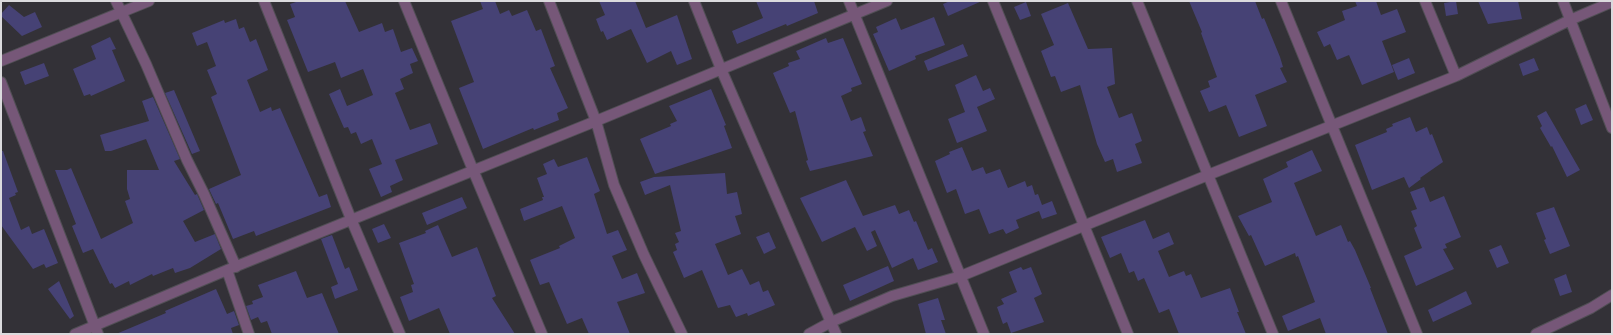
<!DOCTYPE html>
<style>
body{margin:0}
#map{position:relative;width:1613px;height:335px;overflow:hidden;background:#333137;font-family:Overpass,sans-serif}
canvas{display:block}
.frame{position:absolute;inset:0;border:2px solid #dbdadd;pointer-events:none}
</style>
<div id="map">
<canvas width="1613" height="335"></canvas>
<div class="frame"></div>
</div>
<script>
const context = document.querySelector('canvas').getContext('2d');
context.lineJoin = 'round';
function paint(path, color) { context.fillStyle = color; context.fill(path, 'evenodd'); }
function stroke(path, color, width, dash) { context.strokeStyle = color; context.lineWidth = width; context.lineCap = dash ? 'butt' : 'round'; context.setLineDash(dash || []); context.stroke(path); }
const building = new Path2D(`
 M299 1H345L359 32 382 23 385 32 393 29 401 52 412 48 418 61 410 64 413 73 400 79 404 89 395 93 410 130 430 123 438 144 395 160 403 180 390 186 392 192 381 197 369 169 382 164 372 139 361 144 356 132 351 134 348 127 344 128 329 94 340 89 347 106 373 95 363 69 341 78 335 62 308 72 287 20 295 17 290 4Z
 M480 1H495L500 14 509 10 512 16 527 10 536 31 541 29 555 66 550 68 568 108 557 113 559 120 534 130 533 128 483 149 459 88 474 82 451 21 483 9Z
 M599 1H635L646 28 677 15 692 59 677 65 671 51 647 63 631 29 607 40 603 31 601 32 596 19 605 15Z
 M756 1H814L818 13 787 26 786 24 737 44 732 31 763 18Z
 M950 1H982L948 16 943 4Z
 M1189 1H1255L1262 19 1264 18 1280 57 1283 67 1280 68 1287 82 1255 95 1267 126 1239 137 1226 105 1209 112 1200 91 1210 87 1208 81 1217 77 1201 33 1202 32Z
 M1355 1H1376L1381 15 1397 9 1406 32 1382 41 1394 72 1362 85 1349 55 1337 60 1330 44 1324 47 1317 32 1345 20 1342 11 1357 6Z
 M1456 1 1458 14 1446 16 1444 3Z
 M1478 1H1518L1522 19 1488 24Z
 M1026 2 1031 16 1020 20 1014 7Z
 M1068 3 1088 49 1112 48 1115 84 1107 87 1119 118 1132 113 1142 141 1135 144 1142 163 1117 172 1113 159 1105 162 1097 144 1080 85 1061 92 1055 76 1051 77 1041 51 1054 45 1041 14Z
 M9 5 24 17 35 12 42 27 22 36 1 16V14Z
 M934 17 945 45 915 56 916 59 889 71 873 34 878 32 876 27 896 18 901 30Z
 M236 19 239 29 244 27 250 42 256 39 268 70 247 80 260 112 271 107 272 111 280 108 319 197 327 194 331 207 256 236 254 231 233 239 218 203 216 204 209 189 241 175 211 97 217 94 207 70 216 66 207 42 197 46 192 33 224 20 225 23Z
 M110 37 116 49 112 50 125 81 91 96 90 94 84 96 73 69 96 59 91 46Z
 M826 38 828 43 843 38 857 72 862 84 851 88 852 91 841 96 851 121 861 117 866 131 863 132 873 156 810 171 806 161 808 160 795 111 790 113 773 73 789 66 788 63 800 59 796 51Z
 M963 44 968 56 928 71 924 61Z
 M1409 58 1415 73 1398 80 1392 65Z
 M1534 58 1539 70 1523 76 1519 64Z
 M44 63 49 76 25 85 20 72Z
 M976 75 983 91 990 88 995 99 977 107 987 131 957 143 948 119 965 112 955 85Z
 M711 89 726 125 724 126 732 148 655 174 640 139 671 126 670 124 677 121 669 106Z
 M174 90 200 151 192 154 165 93Z
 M153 97 180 159 174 161 195 195 197 194 204 210 183 221 195 242 215 234 221 249 190 268 175 273 173 268 153 276 152 274 130 285 129 281 115 288 112 283 110 284 93 249 83 253 72 226 76 224 55 170H67L71 168 101 239 133 223 125 201 130 199 127 189V170H159L146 139 111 151H105L100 135 149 121 142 101Z
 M1586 104 1593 120 1581 125 1575 109Z
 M1546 111 1580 170 1567 177 1552 146 1551 147 1540 128 1542 126 1537 116Z
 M1410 117 1416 132 1427 127 1430 135 1432 134 1443 162 1420 178 1421 179 1409 188 1404 177 1372 190 1355 145 1387 132 1386 129 1393 126 1392 124Z
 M962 147 972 171 983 167 986 174 1000 169 1008 188 1025 181 1027 187 1032 185 1035 195 1038 194 1042 205 1052 201 1057 214 1042 219 1039 211 1016 220 1019 228 1006 234 1003 229 989 234 979 209 965 214 956 189 947 193 935 161 950 154 949 152Z
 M1312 150 1322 171 1294 183 1316 236 1341 225 1348 242 1350 241 1355 250 1371 288H1370L1388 334H1326L1320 318 1288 331 1282 316 1315 302 1298 256 1296 257 1295 253 1265 266 1251 235 1249 236 1238 216 1272 202 1263 179 1288 167 1286 162Z
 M1 151H3L18 192 15 193 16 195 9 198 21 230 29 226 32 234 44 229 58 263 46 268 44 264 33 269 1 225Z
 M587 157 600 191 594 194 607 234 618 230 627 250 612 256 622 279 637 273 645 293 617 302 630 334H589L582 318 567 324 549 282 540 285 530 260 560 248 559 246 575 238 562 206 524 221 520 209 543 200 542 197H544L537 178 547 174 543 164 554 159 558 167Z
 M725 173 727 194 737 192 742 214 735 216 741 234 715 244 728 275 742 269 750 285 759 281 763 292 768 290 775 305 748 316 747 313 736 317 730 305 718 308 702 270 684 278 673 252 677 250 675 244 679 242 675 233 681 231 670 185 645 195 640 182 654 177Z
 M846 180 863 216 895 205 899 214 909 210 914 222 916 221 928 250 932 248 938 262 918 270 913 258 892 268 875 230 871 232 877 246 867 251 855 227 822 242 800 198Z
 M1424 187 1430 202 1444 196 1461 237 1445 244 1447 248 1443 249 1454 269 1416 286 1404 256 1422 248 1414 228 1417 226 1411 211 1417 209 1410 192Z
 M462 197 467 208 427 225 422 213Z
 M1554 207 1570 246 1550 254 1544 240 1546 239 1536 213Z
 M1145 220 1153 239 1169 232 1174 244 1158 251 1169 277 1184 271 1186 276 1191 274 1201 298 1230 288 1239 312H1237L1246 334H1179L1169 309 1159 313 1144 278 1138 281 1134 271 1129 273 1121 253 1110 258 1101 237Z
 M384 224 391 238 378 243 372 229Z
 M438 225 452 257 477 247 496 296 492 298 515 334H450L439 308 409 321 400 297 413 292 411 285 414 284 399 243 426 233 425 231Z
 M769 232 776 248 764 254 756 237Z
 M332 235 345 269 349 267 358 290 335 299 331 287 338 284 321 239Z
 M1501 245 1509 263 1497 268 1489 250Z
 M888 266 894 281 850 301 843 285Z
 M1021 267 1023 270 1031 267 1042 294 1034 298 1044 322 1011 333 1007 322 1003 324 997 307 1004 304 1001 299 1017 292 1009 272Z
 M296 271 307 298 322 293 339 334H272L267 321 261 323 258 317 251 320 246 306 253 304 252 301 263 297 258 285Z
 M1566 274 1572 292 1560 296 1554 279Z
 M59 281 74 316 70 319 48 289Z
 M216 289 227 314 234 311 239 325 231 328 233 334H116L166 313 165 311Z
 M1466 291 1472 304 1433 322 1428 310Z
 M938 298 945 320H941L946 334H926L918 304Z`);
const minor = new Path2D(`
 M116 1 146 64 187 160 204 194 236 267
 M264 1 351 219 400 334
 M404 1 473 170 542 334
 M549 1 596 121 614 185 644 255 682 334
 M694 1 721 69 836 334
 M849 1 984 334
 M993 1 1128 334
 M1137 1 1273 334
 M1281 1 1417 334
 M1425 1 1456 76
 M1563 1 1612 128
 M1 61 149 1
 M1 82 98 334
 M227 270 249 334
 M75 334 227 270 596 121 887 1
 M809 334 831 322 892 296 961 276 1208 175 1456 76 1570 20 1612 2
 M1536 334 1591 308 1612 295`);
paint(building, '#464275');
stroke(minor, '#514f55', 12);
stroke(minor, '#765778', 10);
</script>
